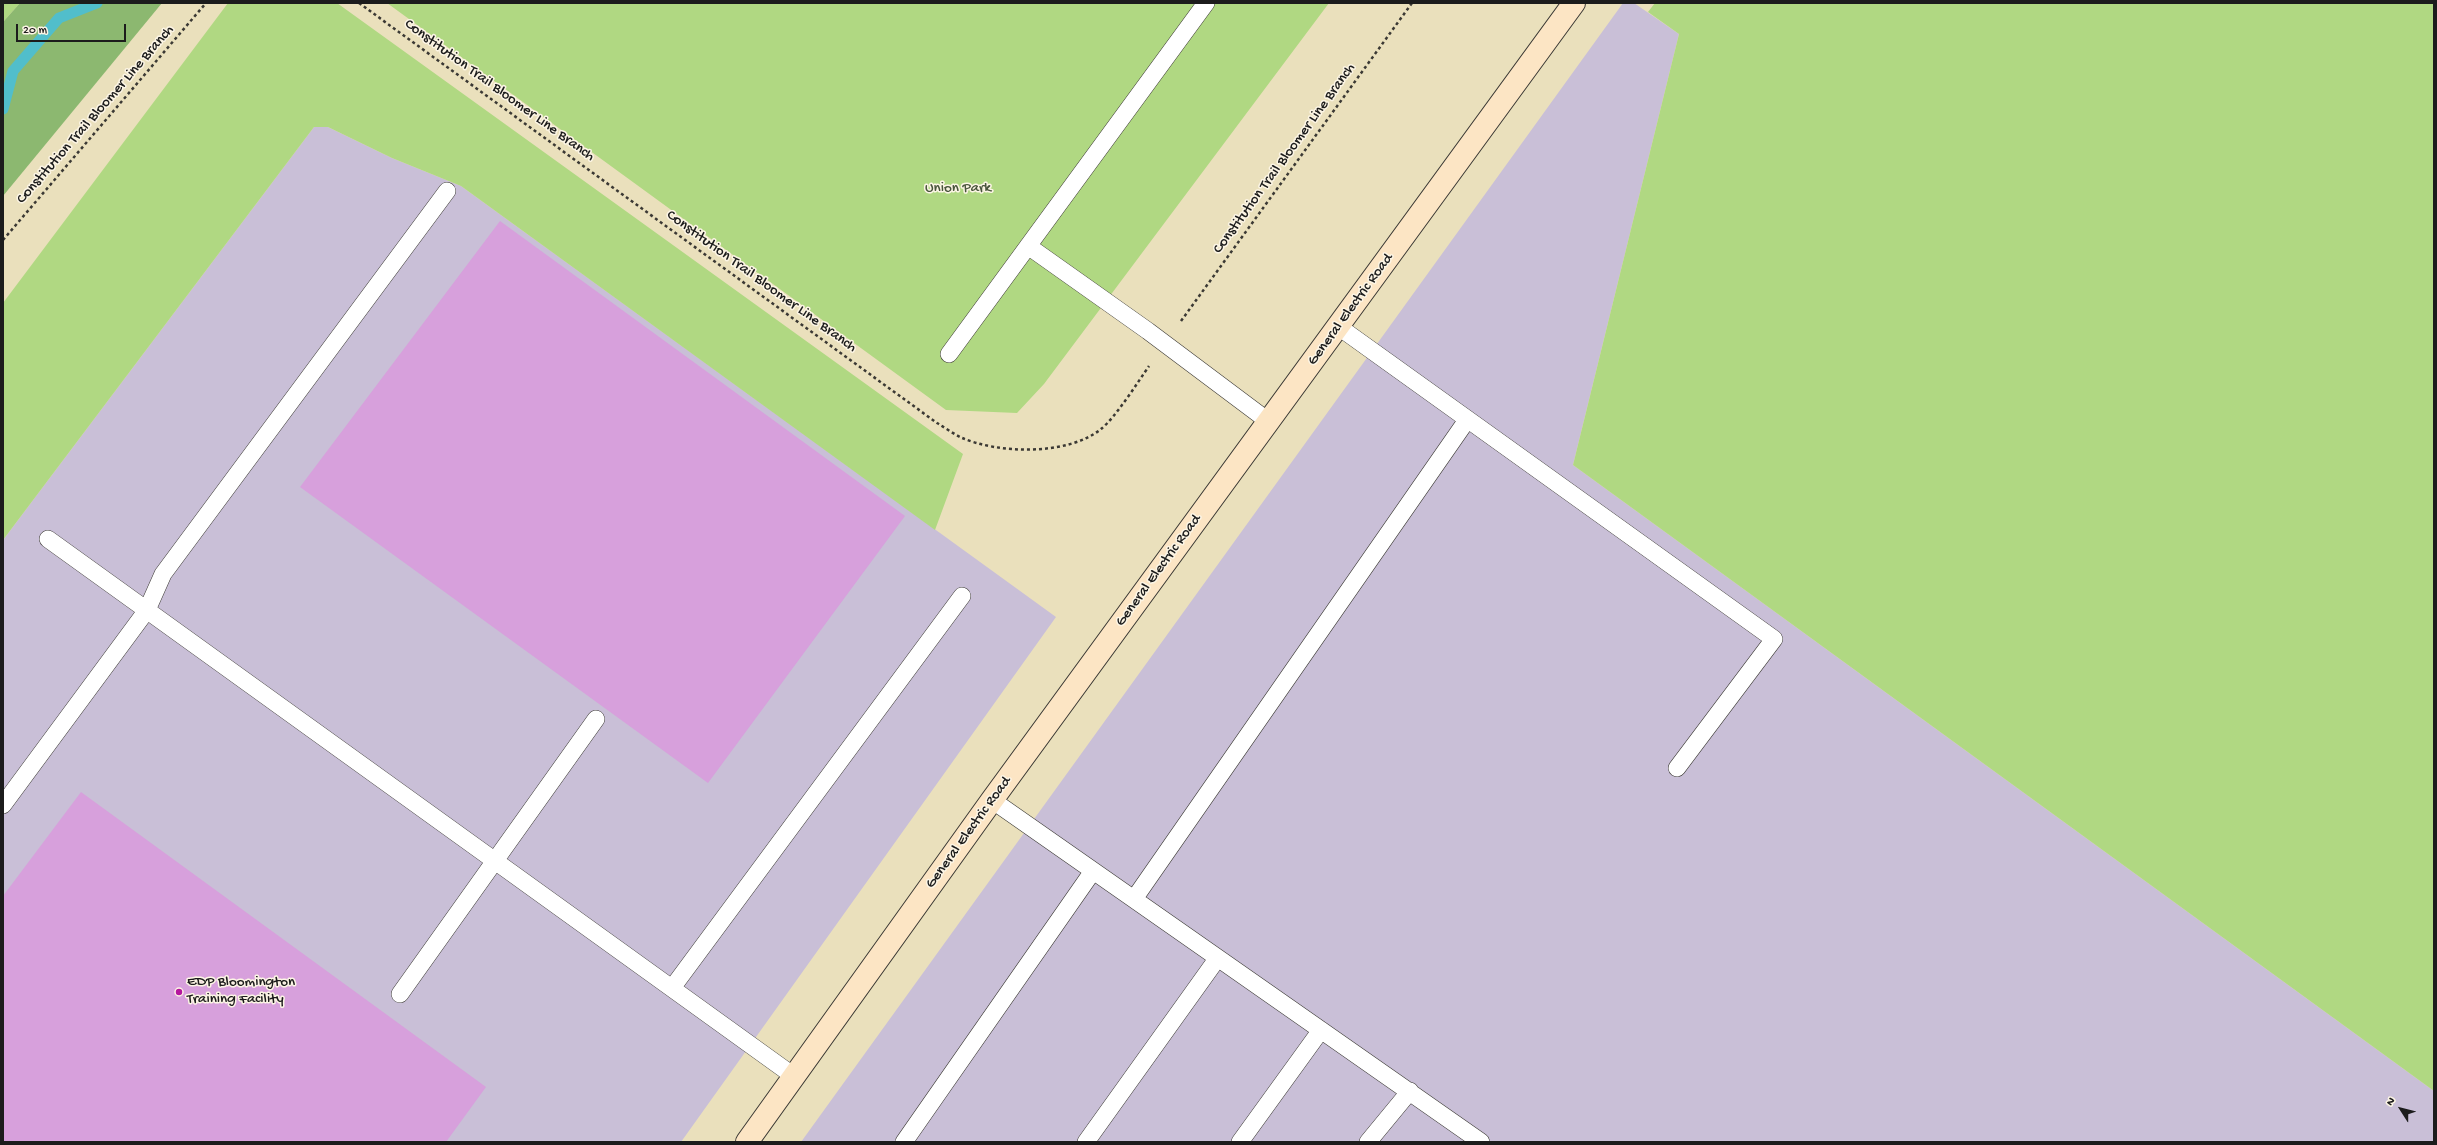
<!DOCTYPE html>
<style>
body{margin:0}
#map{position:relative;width:2437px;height:1145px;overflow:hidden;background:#eae0bc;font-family:"Gochi Hand",sans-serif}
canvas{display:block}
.frame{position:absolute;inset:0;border:4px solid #1c1c1c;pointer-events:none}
.north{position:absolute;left:2381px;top:1089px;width:40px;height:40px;-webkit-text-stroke:3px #fcf5e5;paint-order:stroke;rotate:306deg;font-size:11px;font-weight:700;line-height:16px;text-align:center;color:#1c1c1c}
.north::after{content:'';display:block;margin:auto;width:14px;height:18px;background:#1c1c1c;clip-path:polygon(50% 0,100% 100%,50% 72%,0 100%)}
.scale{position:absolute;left:16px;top:24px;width:110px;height:18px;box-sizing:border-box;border:2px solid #1c1c1c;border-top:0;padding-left:5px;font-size:12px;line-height:14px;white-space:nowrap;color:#1c1c1c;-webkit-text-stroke:3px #fcf5e5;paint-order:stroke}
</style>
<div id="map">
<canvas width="2437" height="1145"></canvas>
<div class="frame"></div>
<div class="north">N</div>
<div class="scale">20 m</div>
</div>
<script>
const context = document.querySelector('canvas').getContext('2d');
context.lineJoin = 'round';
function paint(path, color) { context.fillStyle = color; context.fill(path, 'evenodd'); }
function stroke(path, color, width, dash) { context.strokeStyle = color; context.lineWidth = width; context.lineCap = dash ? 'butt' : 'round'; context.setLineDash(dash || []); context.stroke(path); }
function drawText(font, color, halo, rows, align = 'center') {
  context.font = font + ' "Gochi Hand",sans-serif'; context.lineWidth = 3; context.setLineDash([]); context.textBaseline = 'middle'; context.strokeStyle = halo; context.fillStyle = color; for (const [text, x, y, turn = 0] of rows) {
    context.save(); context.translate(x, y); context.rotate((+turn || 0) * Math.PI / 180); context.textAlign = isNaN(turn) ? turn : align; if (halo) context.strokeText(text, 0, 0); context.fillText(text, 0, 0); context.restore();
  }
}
const industrial = new Path2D(`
 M1623 3H1634L1679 34 1573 465 2434 1091V1142H801Z
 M314 127H328L392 158 461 186 1056 617 681 1142H3V540Z`);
const green = new Path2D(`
 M3 3H20L3 22Z
 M228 3H337L963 454 935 530 461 186 392 158 328 127H314L3 540V303Z
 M387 3H1329L1044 384 1017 413 946 410Z
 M1655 3H2434V1091L1573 465 1679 34 1648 12Z`);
const forest = new Path2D(`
 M20 3H162L3 196V22Z`);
const stream = new Path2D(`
 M3 109 13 71 59 18 97 3`);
const building = new Path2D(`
 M500 221 905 516 708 783 300 487Z
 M81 792 486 1087 446 1142H3V896Z`);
const path = new Path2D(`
 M359 3 937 423C944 427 952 433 960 437 997 454 1068 456 1101 429 1115 418 1138 382 1149 366
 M3 240 206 3
 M1181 321 1412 3`);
const service = new Path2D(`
 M1028 246 1148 331 1268 421
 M1339 327 1774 639 1677 768
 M949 354 1206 3
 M48 539 795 1077
 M992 800 1481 1142
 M3 805 147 610 163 574 447 191
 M1134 899 1467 420
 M672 988 962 596
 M400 994 596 719
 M904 1142 1093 871
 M1086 1142 1217 959
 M1240 1142 1321 1030
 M1368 1142 1410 1091`);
const secondary = new Path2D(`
 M747 1142 992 800 1574 3`);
const markers = [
 [179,992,4,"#b5179e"]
];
const streetNames = [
 ["Constitution Trail Bloomer Line Branch",499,91,36],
 ["Constitution Trail Bloomer Line Branch",96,115,-49],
 ["Constitution Trail Bloomer Line Branch",1285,159,-54],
 ["Constitution Trail Bloomer Line Branch",761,282,36],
 ["General Electric Road",1351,310,-54],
 ["General Electric Road",1159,571,-54],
 ["General Electric Road",969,833,-54]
];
const parkNames = [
 ["Union Park",958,189]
];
const poiNames = [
 ["EDP Bloomington",187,983],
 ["Training Facility",187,1000]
];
paint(industrial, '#c9bfd7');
paint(green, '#b0d882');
paint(forest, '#8cb870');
stroke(stream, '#51becb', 11);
paint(building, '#d7a0dc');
stroke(service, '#3b3934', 18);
stroke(secondary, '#3b3934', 24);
stroke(path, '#3b3934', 2.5, [3, 3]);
stroke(service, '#fff', 17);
stroke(secondary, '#fce5c4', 22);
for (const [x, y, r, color] of markers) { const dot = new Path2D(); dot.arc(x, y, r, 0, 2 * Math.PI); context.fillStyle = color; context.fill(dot); stroke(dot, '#fcf5e5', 1.5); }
drawText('15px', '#1c1c1c', '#fcf5e5', streetNames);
drawText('15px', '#48543b', '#fcf5e5', parkNames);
drawText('15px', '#1c1c1c', '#fcf5e5', poiNames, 'left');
</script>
